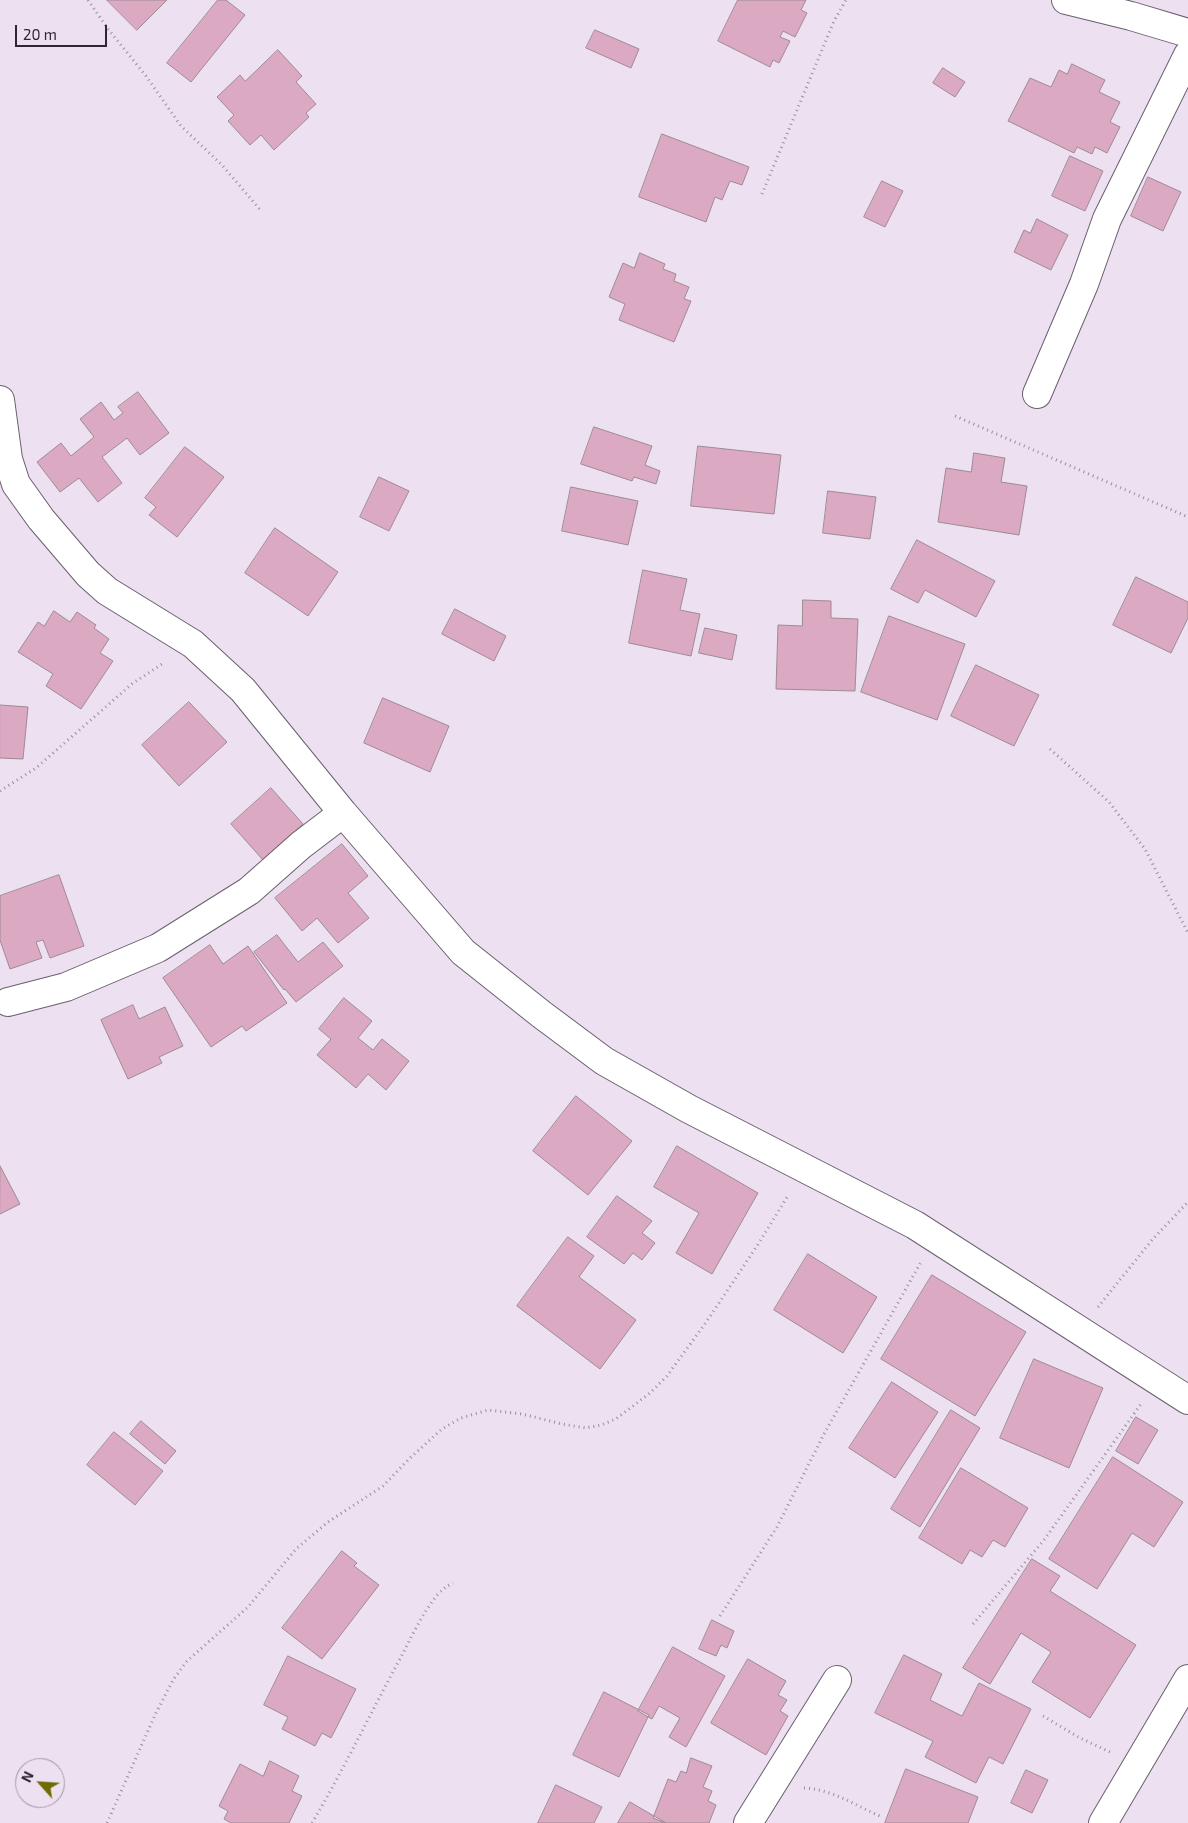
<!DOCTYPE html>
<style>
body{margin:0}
#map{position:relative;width:1188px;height:1823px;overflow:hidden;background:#ede0f1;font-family:"Exo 2",sans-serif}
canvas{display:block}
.north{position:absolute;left:15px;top:1758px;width:50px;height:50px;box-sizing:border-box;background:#ede0f1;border:1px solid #a096a3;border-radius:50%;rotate:296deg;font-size:14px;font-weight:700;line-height:20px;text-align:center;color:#2d282f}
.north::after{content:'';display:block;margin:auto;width:18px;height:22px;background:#6e6a05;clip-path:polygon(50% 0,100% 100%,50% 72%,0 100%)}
.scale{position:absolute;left:15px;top:25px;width:92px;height:22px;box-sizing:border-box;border:2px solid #2d282f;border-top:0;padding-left:6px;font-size:15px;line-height:18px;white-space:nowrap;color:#2d282f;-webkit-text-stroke:4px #ede0f1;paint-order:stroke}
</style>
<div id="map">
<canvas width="1188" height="1823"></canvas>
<div class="north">N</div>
<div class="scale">20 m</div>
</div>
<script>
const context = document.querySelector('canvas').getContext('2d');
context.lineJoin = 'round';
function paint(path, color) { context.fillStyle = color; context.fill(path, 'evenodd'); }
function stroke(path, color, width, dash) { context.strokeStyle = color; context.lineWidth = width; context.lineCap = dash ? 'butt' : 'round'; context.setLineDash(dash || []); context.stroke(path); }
const building = new Path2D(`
 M107 0H167L137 30Z
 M218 0H226L245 15 191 82 167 63Z
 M738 0H806L801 10 807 13 795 37 783 31 780 37 790 41 779 63 773 60 770 67 718 41Z
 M595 30 639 49 631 68 586 48Z
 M278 50 302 76 296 82 316 104 306 113 309 117 274 150 261 135 250 145 228 121 234 115 217 97 240 75 245 81Z
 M1072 64 1105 80 1099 92 1120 102 1110 122 1120 127 1107 153 1095 147 1092 154 1077 147 1074 153 1008 121 1030 78 1051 87 1059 70 1067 74Z
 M943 68 965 82 955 97 933 83Z
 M662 134 749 167 742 185 730 181 722 200 715 197 706 222 639 197Z
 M1070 156 1103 171 1085 211 1052 196Z
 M1148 177 1181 192 1163 231 1131 216Z
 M882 181 903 191 885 227 864 217Z
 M1037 219 1068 235 1051 270 1014 252 1024 230 1030 233Z
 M640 253 665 264 663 269 676 274 674 281 689 287 684 299 691 301 674 342 619 320 625 304 609 297 623 263 634 268Z
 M138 392 169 433 140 455 127 438 102 457 122 483 98 502 79 478 60 492 37 462 61 443 71 456 94 437 80 419 101 402 114 420 123 413 118 407Z
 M594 427 652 446 645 465 660 471 656 484 634 477 632 481 581 464Z
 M698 446 781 455 774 514 691 506Z
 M185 447 224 477 177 537 149 515 156 507 145 498Z
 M974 453 1005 458 1001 482 1027 486 1019 535 938 522 946 468 971 472Z
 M379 477 409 491 389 531 360 517Z
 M571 487 638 501 628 545 562 531Z
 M828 491 876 497 870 539 823 533Z
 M275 528 338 572 308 616 245 573Z
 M917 540 995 581 976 617 925 590 918 603 891 589Z
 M643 570 687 579 680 610 700 614 691 656 629 643Z
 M1136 577 1188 602V618L1171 653 1113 625Z
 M803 600 831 601V618L858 619 855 691 776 689 778 625 802 626Z
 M455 609 506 636 494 661 442 634Z
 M54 611 70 622 77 612 96 625 94 628 109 639 100 653 113 661 81 709 46 686 53 674 18 652 38 622 44 626Z
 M889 616 965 644 937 720 861 692Z
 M705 628 737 635 732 660 699 653Z
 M976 665 1039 695 1014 746 951 716Z
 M383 698 449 726 430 772 364 743Z
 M189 702 227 742 179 786 142 745Z
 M0 705 28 707 23 759 0 758Z
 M271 788 303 824 263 860 231 824Z
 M342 844 368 876 348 893 369 918 338 943 317 918 302 931 275 898Z
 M59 875 84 946 50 958 43 940 36 942 42 958 10 969 0 940V896Z
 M277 935 298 962 323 942 343 966 296 1002 285 989 284 990 254 952Z
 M210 945 223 964 248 946 287 1003 246 1031 242 1026 211 1047 163 978Z
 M344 998 372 1021 358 1038 373 1050 382 1039 409 1061 386 1090 368 1074 356 1088 317 1055 331 1039 319 1029Z
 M133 1005 139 1019 165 1007 183 1046 159 1057 162 1063 128 1079 101 1020Z
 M576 1096 632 1141 588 1195 533 1151Z
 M677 1146 758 1193 712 1274 676 1253 699 1213 654 1187Z
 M0 1166 20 1204 0 1214Z
 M617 1196 652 1221 642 1233 655 1243 642 1260 633 1253 624 1264 587 1237Z
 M568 1237 594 1256 579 1277 636 1320 600 1369 517 1306Z
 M808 1254 877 1297 843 1353 774 1310Z
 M932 1275 1026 1332 975 1416 881 1359Z
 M1034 1359 1103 1388 1069 1468 1000 1438Z
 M892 1382 938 1412 895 1478 849 1448Z
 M951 1410 980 1428 920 1527 891 1509Z
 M1136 1417 1158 1430 1138 1464 1116 1451Z
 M141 1421 176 1451 165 1464 130 1434Z
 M114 1432 163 1471 135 1505 87 1465Z
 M1113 1457 1183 1502 1154 1547 1132 1533 1097 1589 1049 1559Z
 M961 1468 1028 1508 1005 1547 993 1540 982 1557 970 1550 962 1564 919 1538Z
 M342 1551 357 1563 354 1566 379 1585 322 1659 282 1628Z
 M1032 1559 1060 1576 1050 1591 1136 1645 1090 1718 1032 1682 1051 1652 1021 1633 990 1684 963 1668Z
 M712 1620 734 1631 727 1648 721 1645 716 1656 699 1649Z
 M673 1647 725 1676 686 1747 669 1737 680 1718 659 1706 652 1719 638 1711Z
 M904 1655 942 1674 930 1700 962 1716 979 1683 1031 1709 1003 1764 989 1757 976 1783 925 1757 933 1741 875 1713Z
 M288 1656 356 1689 331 1738 322 1733 315 1746 282 1729 288 1717 264 1705Z
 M748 1659 786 1681 778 1695 787 1700 780 1711 788 1716 766 1755 711 1723Z
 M604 1692 649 1715 619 1777 573 1755Z
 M691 1758 712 1766 703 1787 712 1791 708 1801 716 1805 709 1823H665L653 1818 668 1779 676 1782 681 1771 686 1773Z
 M270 1761 299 1776 292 1791 302 1796 289 1823H231L224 1819 228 1811 219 1806 240 1764 263 1776Z
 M906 1769 978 1797 968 1823H885Z
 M1026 1770 1048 1780 1032 1813 1011 1803Z
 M556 1785 602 1807 594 1823H538Z
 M630 1802 666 1823H618Z`);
const path = new Path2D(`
 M88 0 108 29 146 76 181 126 222 165 262 212
 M762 194 834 21 846 0
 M955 416 1188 517
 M1050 749 1109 802 1145 849 1188 933
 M0 791 36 768 133 683 165 662
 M1098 1307 1152 1240 1188 1202
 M720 1616 777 1527 824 1434 921 1262
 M973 1624 1044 1540 1141 1404
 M1043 1716 1080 1738 1110 1752
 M804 1788C832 1789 856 1806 882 1817
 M107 1823 155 1715 173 1680 187 1661 248 1607 296 1549 328 1522 383 1486 410 1458 442 1429 461 1418 488 1410 522 1414 562 1424 586 1428 601 1425 616 1419 650 1393 667 1376 707 1321 757 1246 789 1194
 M312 1823C344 1769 371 1712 401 1657 412 1636 423 1612 438 1594 443 1589 447 1586 453 1583`);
const street = new Path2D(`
 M1066 0 1131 16 1188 33
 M1037 394 1084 284 1107 219 1188 55
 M0 400 8 459 16 484 41 519 88 574 107 591 193 644 243 690 343 813 463 952 541 1014 604 1061 689 1109 915 1225 1188 1400
 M8 1002 66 987 158 948 249 891 301 845 343 813
 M748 1823 837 1680`);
const secondary = new Path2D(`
 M1103 1823 1188 1679`);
paint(building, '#dba9c2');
stroke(building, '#9e8a93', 1);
stroke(street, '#6a5f6e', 30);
stroke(secondary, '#6a5f6e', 30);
stroke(path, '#988f9b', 3, [1, 4]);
stroke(street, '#fff', 28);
stroke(secondary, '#fff', 28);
</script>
